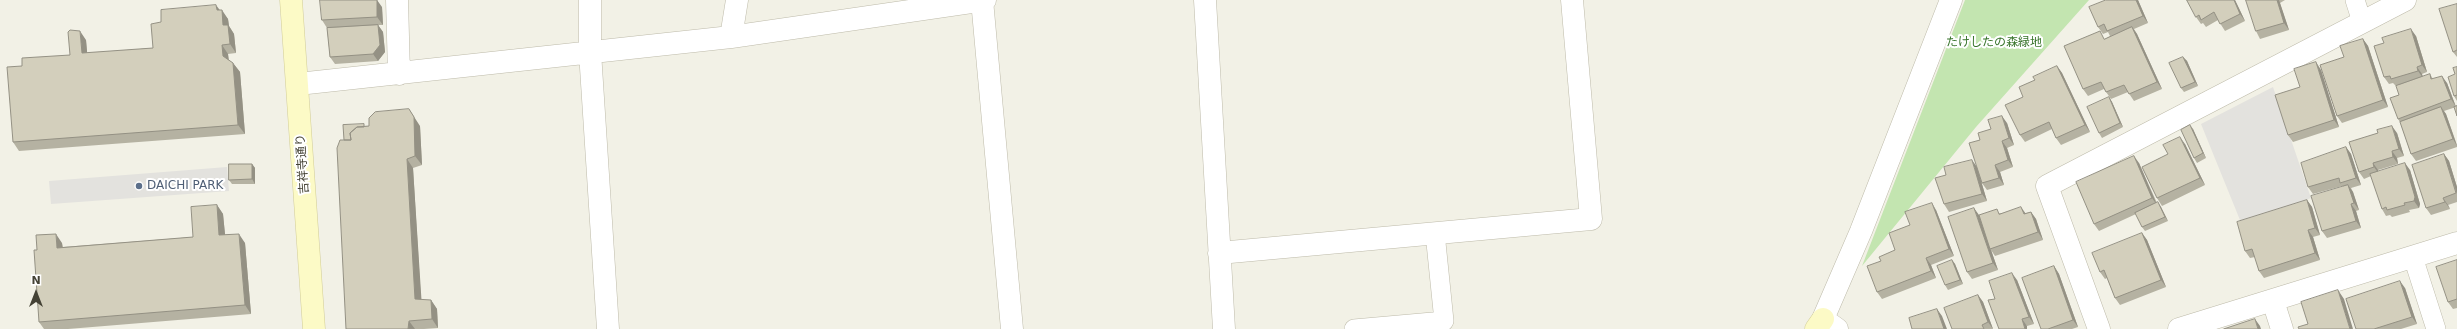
<!DOCTYPE html>
<meta charset="utf-8">
<style>
body{margin:0}
#map{position:relative;width:2457px;height:329px;overflow:hidden;background:#f2f1e6;font-family:"DejaVu Sans",sans-serif}
canvas{display:block}
.north{position:absolute;left:16px;top:273px;width:40px;height:40px;-webkit-text-stroke:3px #fff;paint-order:stroke;rotate:0deg;font-size:11px;font-weight:700;line-height:16px;text-align:center;color:#444235}
.north::after{content:'';display:block;margin:auto;width:14px;height:18px;background:#444235;clip-path:polygon(50% 0,100% 100%,50% 72%,0 100%)}
</style>
<div id="map">
<canvas width="2457" height="329"></canvas>
<div class="north">N</div>
</div>
<script>
const context = document.querySelector('canvas').getContext('2d');
context.lineJoin = 'round';
function paint(path, color) { context.fillStyle = color; context.fill(path, 'evenodd'); }
function stroke(path, color, width, dash) { context.strokeStyle = color; context.lineWidth = width; context.lineCap = dash ? 'butt' : 'round'; context.setLineDash(dash || []); context.stroke(path); }
function drawText(font, color, halo, rows, align = 'center') {
  context.font = font + ' "DejaVu Sans","Noto Sans JP",sans-serif'; context.lineWidth = 4; context.setLineDash([]); context.textBaseline = 'middle'; context.strokeStyle = halo; context.fillStyle = color; for (const [text, x, y, turn = 0] of rows) {
    context.save(); context.translate(x, y); context.rotate((+turn || 0) * Math.PI / 180); context.textAlign = isNaN(turn) ? turn : align; if (halo) context.strokeText(text, 0, 0); context.fillText(text, 0, 0); context.restore();
  }
}
const green = new Path2D(`
 M1965 0H2089L1976 127 1862 266Z`);
const parking = new Path2D(`
 M2273 87 2311 198 2242 225 2201 124Z
 M227 167 229 191 51 204 49 181Z`);
const lane = new Path2D(`
 M2355 0 2362 22
 M2413 257 2436 329
 M1354 329 1444 321 1435 233`);
const street = new Path2D(`
 M397 0 399 74
 M590 0V52L608 329
 M982 0 1012 329
 M1205 0 1224 329
 M731 37 737 0
 M298 84 731 37 985 0
 M1219 253 1591 219 1572 0
 M2273 301 2282 329
 M1837 329 1823 319 1861 231 1951 0
 M2099 329 2047 186 2405 0
 M2179 329 2457 243`);
const secondary = new Path2D(`
 M291 0 314 329
 M1816 329 1823 319`);
const wall = new Path2D(`
 M2106 0H2138L2148 23 2134 29 2137 34 2162 89 2134 101 2128 92 2111 99 2104 89 2088 96 2083 89 2105 39 2110 36 2108 32 2103 34 2098 27Z
 M2187 0H2235L2245 21 2225 31 2218 20 2206 27 2203 23 2201 24 2196 17Z
 M2246 0H2285L2280 3 2289 30 2260 39 2256 31Z
 M2457 4V57L2453 52Z
 M382 7 383 25H378L383 32 385 52 378 61 335 64 330 57 327 28 322 20Z
 M220 10 228 19 229 26 234 34 236 53 228 54 229 60 233 63 240 72 245 134 19 151 13 142 22 66 70 55 86 40 87 53 153 48Z
 M2416 36 2427 72 2422 74 2423 77 2430 74 2433 79 2447 83 2456 107 2444 111 2446 114 2457 145V147L2416 161 2411 154 2400 122 2398 119 2400 85 2396 86 2393 83 2389 84 2384 77Z
 M2363 39 2368 46 2388 107 2342 123 2337 116 2344 57Z
 M2183 57 2187 61 2198 86 2184 92 2181 88Z
 M2057 66 2062 73 2090 132 2061 145 2056 138 2052 129 2025 142 2020 135 2023 97 2035 80Z
 M2457 67V101L2454 96 2455 74Z
 M2321 70 2339 127 2293 142 2288 135 2300 87Z
 M2109 97 2112 102 2123 127 2102 138 2099 133Z
 M2007 123 2014 145 2007 148 2013 167 2000 172 2004 185 1987 190 1982 183 1977 168 1987 201 1949 212 1944 204 1977 167 1980 140 1991 129Z
 M365 126H420L422 165 413 168 421 300H431L437 309 438 328 424 329H346L344 140Z
 M2193 129 2206 158 2197 163 2194 158Z
 M2397 133 2404 156 2397 158 2398 164 2378 170V172L2410 170 2420 204 2419 208 2409 210 2410 212 2392 217 2390 215 2386 216 2382 209 2371 176 2364 179 2359 172Z
 M2185 144 2205 185 2162 206 2157 198 2168 154Z
 M2346 147 2351 154 2361 185 2351 188 2353 192 2359 210 2356 211 2361 228 2327 238 2322 231 2343 186H2342L2313 194 2308 187Z
 M2444 154 2449 161 2457 187V202L2448 205 2450 209 2431 215 2426 208Z
 M2139 163 2157 203 2161 207 2168 221 2145 231 2142 227 2136 214 2099 231 2094 224Z
 M252 164 255 168V184H232L229 180Z
 M2307 200 2312 207 2320 235 2313 237 2320 260 2264 278 2259 271 2255 257 2250 258 2245 251Z
 M217 205 223 214 225 235 245 243 251 314 68 329H44L39 322 37 250 62 243 63 247 193 237Z
 M1936 210 1954 256 1931 265 1936 278 1882 299 1877 292 1881 261 1895 250 1910 225Z
 M2031 212 2036 219 2043 240 1995 256 1991 250 1998 270 1972 279 1967 272 1979 215 2001 213H2026Z
 M2142 233 2147 240 2166 287 2120 305 2115 298 2107 278 2105 279 2100 272Z
 M1952 260 1955 264 1963 284 1948 290 1945 285Z
 M2457 260V308L2453 309 2448 302Z
 M2054 266 2059 274 2078 327 2072 329H2041Z
 M2017 280 2034 324 2027 326 1995 299Z
 M2405 288 2417 324 2401 329H2356Z
 M1978 295 1983 302 1993 329H1952Z`);
const shadedWall = new Path2D(`
 M377 0 382 7 383 25 377 17Z
 M2136 0H2138L2148 23 2143 16Z
 M2234 0H2235L2245 21 2240 14Z
 M2277 0H2279L2289 30 2284 23Z
 M216 5 222 13V10L228 19 229 26 234 34 236 53 230 44 223 25 217 10Z
 M378 25 383 32 385 52 378 61 373 54Z
 M2132 27 2137 34 2162 89 2157 82Z
 M2411 29 2416 36 2427 72 2422 65Z
 M80 31 86 40 88 62 82 53Z
 M2363 39 2368 46 2388 107 2383 100Z
 M222 45 228 54 229 65 223 56Z
 M2183 57 2187 61 2198 86 2195 82Z
 M2316 62 2321 70 2339 127 2334 120Z
 M233 63 240 72 245 134 238 125Z
 M2057 66 2062 73 2090 132 2085 125Z
 M2417 67 2422 74 2423 78 2418 71Z
 M2442 76 2447 83 2456 107 2451 99Z
 M2109 97 2112 102 2123 127 2120 123Z
 M2441 107 2446 114 2457 146 2453 139Z
 M409 109 420 126 422 165 415 156Z
 M2002 116 2007 123 2014 145 2009 138Z
 M2190 125 2193 129 2206 158 2203 153Z
 M2392 126 2397 133 2404 156 2399 149Z
 M2180 137 2185 144 2205 185 2200 178Z
 M2002 141 2007 148 2013 167 2008 160Z
 M2346 147 2351 154 2361 185 2356 178Z
 M2392 151 2397 158 2398 164 2393 157Z
 M2444 154 2449 161 2457 187V194Z
 M2134 156 2139 163 2157 205 2152 198Z
 M407 159 413 168 422 308 415 299Z
 M1972 160 1977 167 1987 201 1982 194Z
 M2373 163 2378 170 2379 174 2374 167Z
 M2405 163 2410 170 2420 204 2419 208 2414 201Z
 M252 164 255 168V184L252 179Z
 M1995 165 2000 172 2004 185 1999 178Z
 M2348 185 2353 192 2359 210 2354 203Z
 M2443 198 2448 205 2450 209 2445 202Z
 M2307 200 2312 207 2320 235 2315 228Z
 M2158 202 2161 207 2168 221 2165 217Z
 M1932 203 1936 210 1954 256 1949 249Z
 M2351 204 2356 211 2361 228 2356 221Z
 M217 205 223 214 226 244 219 235Z
 M2021 207 2026 214H2024Z
 M1974 208 1979 215 1990 249 1991 250 1998 270 1993 263Z
 M2031 212 2036 219 2043 240 2038 232Z
 M2308 230 2313 237 2320 260 2315 253Z
 M2142 233 2147 240 2166 287 2161 280Z
 M56 234 62 243 63 257 57 248Z
 M239 234 245 243 251 314 245 305Z
 M1926 258 1931 265 1936 278 1931 271Z
 M1952 260 1955 264 1963 284 1960 280Z
 M2054 266 2059 274 2078 327 2073 320Z
 M2012 273 2017 280 2034 324 2029 317Z
 M2400 281 2405 288 2417 324 2412 317Z
 M2338 290 2344 299 2353 329H2350Z
 M1978 295 1983 302 1993 329 1988 322Z
 M431 300 437 309 438 328 432 319Z
 M1937 309 1942 316 1947 329H1944Z
 M2022 319 2027 326V329H2025Z
 M2255 319 2260 326 2261 329H2258Z
 M409 321 415 329H408Z`);
const building = new Path2D(`
 M320 0H377V17L322 20Z
 M2106 0H2136L2143 16 2107 31 2104 24 2098 27 2089 7Z
 M2187 0H2234L2240 14 2220 24 2214 12 2201 20 2199 15 2196 17Z
 M2246 0H2277L2284 23 2256 31Z
 M2457 4V50L2453 52 2439 9Z
 M216 5 217 10H222L223 25H228L230 44 222 45 223 56 233 63 238 125 13 142 7 67 22 66V58L70 55 68 32 70 30 80 31 82 53 153 48 151 24 161 22V10Z
 M378 25 380 45 373 54 330 57 327 28Z
 M2132 27 2157 82 2129 94 2124 85 2106 92 2101 82 2083 89 2064 46 2100 31 2104 39Z
 M2411 29 2422 65 2417 67 2418 71 2391 79 2390 76 2384 77 2374 46 2384 43 2382 38Z
 M2363 39 2383 100 2337 116 2320 65 2344 57 2340 46Z
 M2183 57 2195 82 2181 88 2169 63Z
 M2316 62 2334 120 2288 135 2275 95 2300 87 2294 69Z
 M2057 66 2085 125 2056 138 2049 122 2020 135 2005 105 2023 97 2019 87 2035 80 2033 77Z
 M2457 67V95L2454 96 2448 77 2455 74 2453 68Z
 M2430 74 2431 79 2442 76 2451 99 2398 119 2390 98 2399 95 2396 86Z
 M2109 97 2120 123 2099 133 2087 107Z
 M2457 106V116L2454 107Z
 M2441 107 2453 139 2411 154 2400 122Z
 M409 109 414 117 415 156 407 159 415 299 431 300 432 319 409 321 408 329H346L337 148 340 140H351L350 133 357 127 369 126V118L375 112Z
 M2002 116 2009 138 2002 141 2008 160 1995 165 1999 178 1982 183 1969 143 1980 140 1978 133 1991 129 1988 120Z
 M364 124V127H357L350 133 351 140H344L343 125Z
 M2190 125 2203 153 2194 158 2181 130Z
 M2392 126 2399 149 2392 151 2393 157 2373 163 2374 167 2359 172 2349 142 2378 133 2377 130Z
 M2180 137 2200 178 2157 198 2142 167 2168 154 2163 145Z
 M2346 147 2356 178 2340 183 2339 178 2308 187 2301 163Z
 M2444 154 2456 193 2443 198 2445 202 2426 208 2412 165Z
 M2134 156 2152 198 2094 224 2076 182Z
 M1972 160 1982 194 1944 204 1935 178 1946 175 1944 167Z
 M2405 163 2415 197 2414 201 2404 203 2405 205 2387 210 2386 207 2382 209 2370 174Z
 M229 164H252V179L229 180Z
 M2348 185 2354 203 2351 204 2356 221 2322 231 2311 196Z
 M2307 200 2315 228 2308 230 2315 253 2259 271 2252 249 2245 251 2237 222Z
 M2158 202 2165 217 2142 227 2135 213Z
 M1932 203 1949 249 1926 258 1931 271 1877 292 1867 266 1881 261 1879 257 1895 250 1889 233 1910 225 1905 212Z
 M217 205 219 235 239 234 245 305 39 322 34 250H37L36 235 56 234 57 248 193 237 191 207Z
 M2021 207 2024 214 2031 212 2038 232 1990 249 1979 215 1997 209 1999 214Z
 M1974 208 1993 263 1967 272 1948 217Z
 M2142 233 2161 280 2115 298 2104 270 2100 272 2092 253Z
 M1952 260 1960 280 1945 285 1937 266Z
 M2457 260V299L2448 302 2436 267Z
 M2054 266 2073 320 2048 329H2041L2022 278Z
 M2012 273 2029 317 2022 319 2025 329H1999L1988 300 1995 299 1989 281Z
 M2400 281 2412 317 2374 329H2356L2346 299Z
 M2338 290 2350 329H2299L2298 327 2308 324 2301 302Z
 M1978 295 1988 322 1982 325 1984 329H1952L1944 308Z
 M1937 309 1944 329H1912L1909 318Z
 M2255 319 2258 329H2224Z`);
const markers = [
 [139,186,4,"#5c6f8a"]
];
const parkNames = [
 ["たけしたの森緑地",1994,43]
];
const streetNames = [
 ["吉祥寺通り",303,164,-94]
];
const serviceNames = [
 ["DAICHI PARK",147,186]
];
paint(green, '#c3e5b0');
paint(parking, '#e3e2de');
stroke(lane, '#bdbaa9', 20);
stroke(street, '#bdbaa9', 23);
stroke(secondary, '#d1cc97', 23);
stroke(lane, '#fff', 19);
stroke(street, '#fff', 22);
stroke(secondary, '#fcfac6', 22);
paint(wall, '#b5b2a2');
paint(shadedWall, '#949184');
paint(building, '#d3cfbc');
stroke(building, '#949184', 1);
for (const [x, y, r, color] of markers) { const dot = new Path2D(); dot.arc(x, y, r, 0, 2 * Math.PI); context.fillStyle = color; context.fill(dot); stroke(dot, '#fff', 1.5); }
drawText('12px', '#38742b', '#fff', parkNames);
drawText('12px', '#444235', '#fff', streetNames);
drawText('12px', '#4e5e75', '#fff', serviceNames, 'left');
</script>
